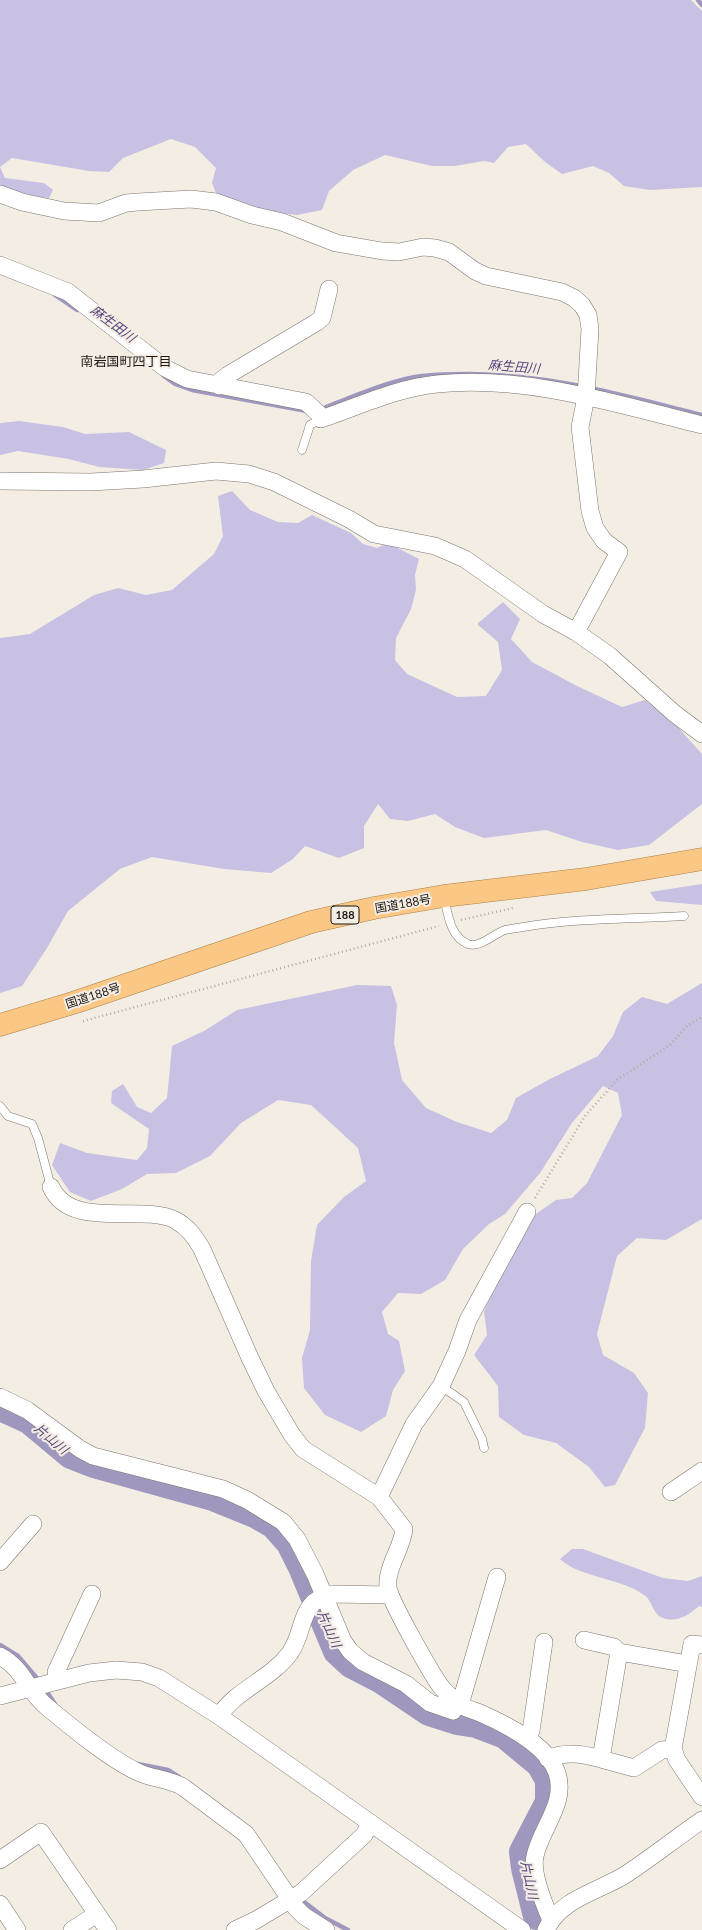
<!DOCTYPE html>
<meta charset="utf-8">
<style>
body{margin:0}
canvas{display:block;background:#f4ede4}
</style>
<canvas width="702" height="1930"></canvas>
<script>
const context = document.querySelector('canvas').getContext('2d');
context.lineJoin = 'round';
function paint(path, color) { context.fillStyle = color; context.fill(path, 'evenodd'); }
function stroke(path, color, width, dash) { context.strokeStyle = color; context.lineWidth = width; context.lineCap = dash ? 'butt' : 'round'; context.setLineDash(dash || []); context.stroke(path); }
function drawText(font, color, halo, rows, align = 'center') {
  context.font = font + ' Lato,"Noto Sans JP",sans-serif'; context.lineWidth = 4; context.setLineDash([]); context.textBaseline = 'middle'; context.strokeStyle = halo; context.fillStyle = color; for (const [text, x, y, turn = 0] of rows) {
    context.save(); context.translate(x, y); context.rotate((+turn || 0) * Math.PI / 180); context.textAlign = isNaN(turn) ? turn : align; if (halo) context.strokeText(text, 0, 0); context.fillText(text, 0, 0); context.restore();
  }
}
const green = new Path2D(`
 M0 0H691L702 11V187L650 190 624 186 609 173 593 166 562 174 545 162 526 144 508 147 494 163 484 161 455 166H432L385 155 353 170 329 191 322 210 297 215 253 210 217 195 212 183 216 168 195 147 171 139 123 158 109 172 89 171 12 158 0 167 5 178 44 183 53 190 49 198 21 195 0 188Z
 M19 421 63 427 85 434 129 432 166 450 164 463 143 470 99 467 69 459 18 451 0 455V423Z
 M232 491 250 510 278 522 298 523 312 515 351 533 363 544 377 548 388 543 419 559 415 575 416 590 411 609 396 638 395 660 407 674 457 697 486 696 502 670 498 642 477 624 503 602 520 619 511 639 532 662 577 686 622 707 645 700 675 724 702 754V804L649 845 618 850 582 842 546 830 484 838 455 827 435 814 408 821 390 819 378 804 364 826V848L339 858 305 846 293 859 271 873 224 869 152 857 120 869 68 911 47 948 22 986 0 993V638L30 634 94 595 118 588 146 595 172 590 214 554 223 536 218 496Z
 M702 884V905L656 901 650 892Z
 M702 983V1219L666 1240 637 1238 617 1256 597 1334 603 1355 634 1373 648 1393 645 1428 615 1485 605 1487 589 1467 556 1443 524 1435 499 1417 498 1386 474 1355 487 1335 484 1311 515 1246 533 1216 556 1200 572 1198 587 1183 622 1115 618 1093 603 1086 572 1123 540 1173 505 1214 489 1224 463 1249 445 1280 421 1294 398 1293 382 1312 388 1334 399 1341 405 1371 393 1390 386 1416 361 1432 325 1415 304 1388 302 1358 310 1330 311 1261 317 1225 344 1197 366 1181 358 1148 311 1105 278 1100 241 1123 210 1156 176 1173 147 1174 122 1189 91 1201 70 1192 52 1165 60 1143 87 1153 137 1160 147 1148 149 1129 111 1103 112 1091 123 1084 137 1107 151 1113 167 1098 172 1046 204 1031 237 1010 357 985 391 986 397 1005 394 1043 402 1080 426 1108 457 1122 491 1133 507 1120 516 1098 548 1080 598 1056 613 1036 623 1012 642 997 667 1004Z
 M572 1549H583L663 1578 688 1581 702 1576V1607L699 1606C689 1615 677 1623 663 1618 652 1614 653 1601 644 1595 622 1578 580 1578 560 1559Z`);
const stream = new Path2D(`
 M698 0 702 5
 M55 295 77 310
 M164 376 175 384 192 390 307 411
 M326 407C355 396 384 383 415 377 433 374 452 374 469 374 549 374 625 396 702 415
 M0 1645 18 1656 41 1683
 M45 1689 55 1704
 M138 1764 168 1770 179 1777
 M299 1898 325 1918 348 1930`);
const river = new Path2D(`
 M0 1407 29 1420 71 1455 94 1464 213 1497 255 1514 274 1525 290 1543 302 1567 337 1651 351 1664 380 1679 429 1712 457 1721 476 1724 505 1735 540 1764 549 1780V1802L523 1852 525 1868 537 1916`);
const path = new Path2D(`
 M461 920 513 908
 M83 1021 439 926
 M535 1198 585 1116 617 1080 670 1045 687 1026 702 1017`);
const service = new Path2D(`
 M302 450 310 425 321 419
 M444 897C448 914 450 937 468 944 481 948 493 934 505 930 510 929 517 928 523 927 575 918 631 919 684 916
 M0 1106 8 1116 32 1124 38 1138 51 1187
 M441 1386 464 1402 482 1439 484 1448`);
const minor = new Path2D(`
 M0 194 22 202 64 211 99 213 126 203 138 202 191 199 216 202 252 215 282 222 336 243 382 251 399 252 423 247 435 248 449 252 475 271 486 276 562 292 574 298 582 305 588 315 590 329 586 397 580 427 590 511 595 528 604 541 619 552 576 632
 M0 265 68 292 165 368 187 379 306 402 319 414 321 419C359 406 397 388 437 384 527 375 616 404 702 425
 M219 386V382L228 375 317 322 322 318 329 289
 M0 481 91 482 143 479 216 471 249 474 274 482 349 519 374 534 435 546 465 559 543 614 576 632 610 656 675 714 702 734
 M51 1187C71 1231 141 1203 175 1220 188 1227 195 1237 202 1249L250 1358 266 1391 292 1435 303 1449 379 1497 404 1529C402 1549 386 1567 388 1587 389 1599 433 1677 442 1688 447 1693 452 1699 458 1703 463 1708 473 1710 480 1713 505 1724 547 1744 557 1773 567 1803 541 1828 535 1856 531 1873 544 1904 551 1920
 M0 1397 27 1410 80 1449 93 1456 223 1489 247 1500 283 1522 297 1539 315 1574 343 1641 350 1651 363 1662 406 1684 430 1703 453 1711 462 1698 497 1577
 M671 1492 702 1471
 M379 1497 414 1424 441 1386 457 1351 468 1320 527 1212
 M0 1562 33 1524
 M584 1640 614 1647 619 1652 688 1664
 M0 1656C24 1669 27 1691 47 1707 71 1727 112 1761 140 1773 154 1779 169 1779 183 1787L246 1834 296 1908 304 1916 326 1930
 M58 1680 56 1672 92 1594
 M0 1696 89 1673 116 1670 142 1672 159 1678 219 1716 522 1930
 M219 1716C237 1689 271 1679 290 1653 306 1630 298 1600 333 1594L390 1595
 M528 1738 531 1731 544 1642
 M673 1749 677 1760 702 1797
 M548 1759C564 1751 585 1754 601 1759L619 1652
 M601 1759 634 1768 662 1750 673 1749 692 1644 702 1645
 M0 1860 41 1832 108 1930
 M0 1904 17 1930
 M72 1930 97 1914
 M235 1930 256 1920 301 1893 364 1835 370 1824
 M546 1930C560 1899 597 1892 625 1875 651 1858 676 1838 702 1820`);
const trunk = new Path2D(`
 M0 1025 76 1002 311 922 374 908 444 896 586 879 702 859`);
const shields = [
 [345,915,28]
];
const shieldNames = [
 ["188",345,915]
];
const streetNames = [
 ["国道188号",403,904,-10],
 ["国道188号",93,996,-18]
];
const waterNames = [
 ["麻生田川",113,324,37],
 ["麻生田川",514,367,5],
 ["片山川",51,1439,40],
 ["片山川",329,1629,66],
 ["片山川",529,1880,78]
];
const neighbourhoodNames = [
 ["南岩国町四丁目",126,362]
];
paint(green, '#c8c1e3');
stroke(stream, '#a097bf', 4.5);
stroke(river, '#a097bf', 28);
stroke(service, '#7c756d', 9);
stroke(minor, '#7c756d', 18);
stroke(trunk, '#aa8049', 23);
stroke(path, '#b1aba4', 2.5, [1, 3]);
stroke(service, '#fff', 8);
stroke(minor, '#fff', 17);
stroke(trunk, '#fac784', 22);
for (const [x, y, w] of shields) { const box = new Path2D(); box.roundRect(x - w / 2, y - 9, w, 18, 3); context.fillStyle = '#f4ede4'; context.fill(box); stroke(box, '#1a1714', 1); }
drawText('bold 11px', '#1a1714', null, shieldNames);
drawText('12px', '#1a1714', '#f4ede4', streetNames);
drawText('italic 13px', '#55467d', '#f4ede4', waterNames);
drawText('13px', '#1a1714', '#f4ede4', neighbourhoodNames);
</script>
